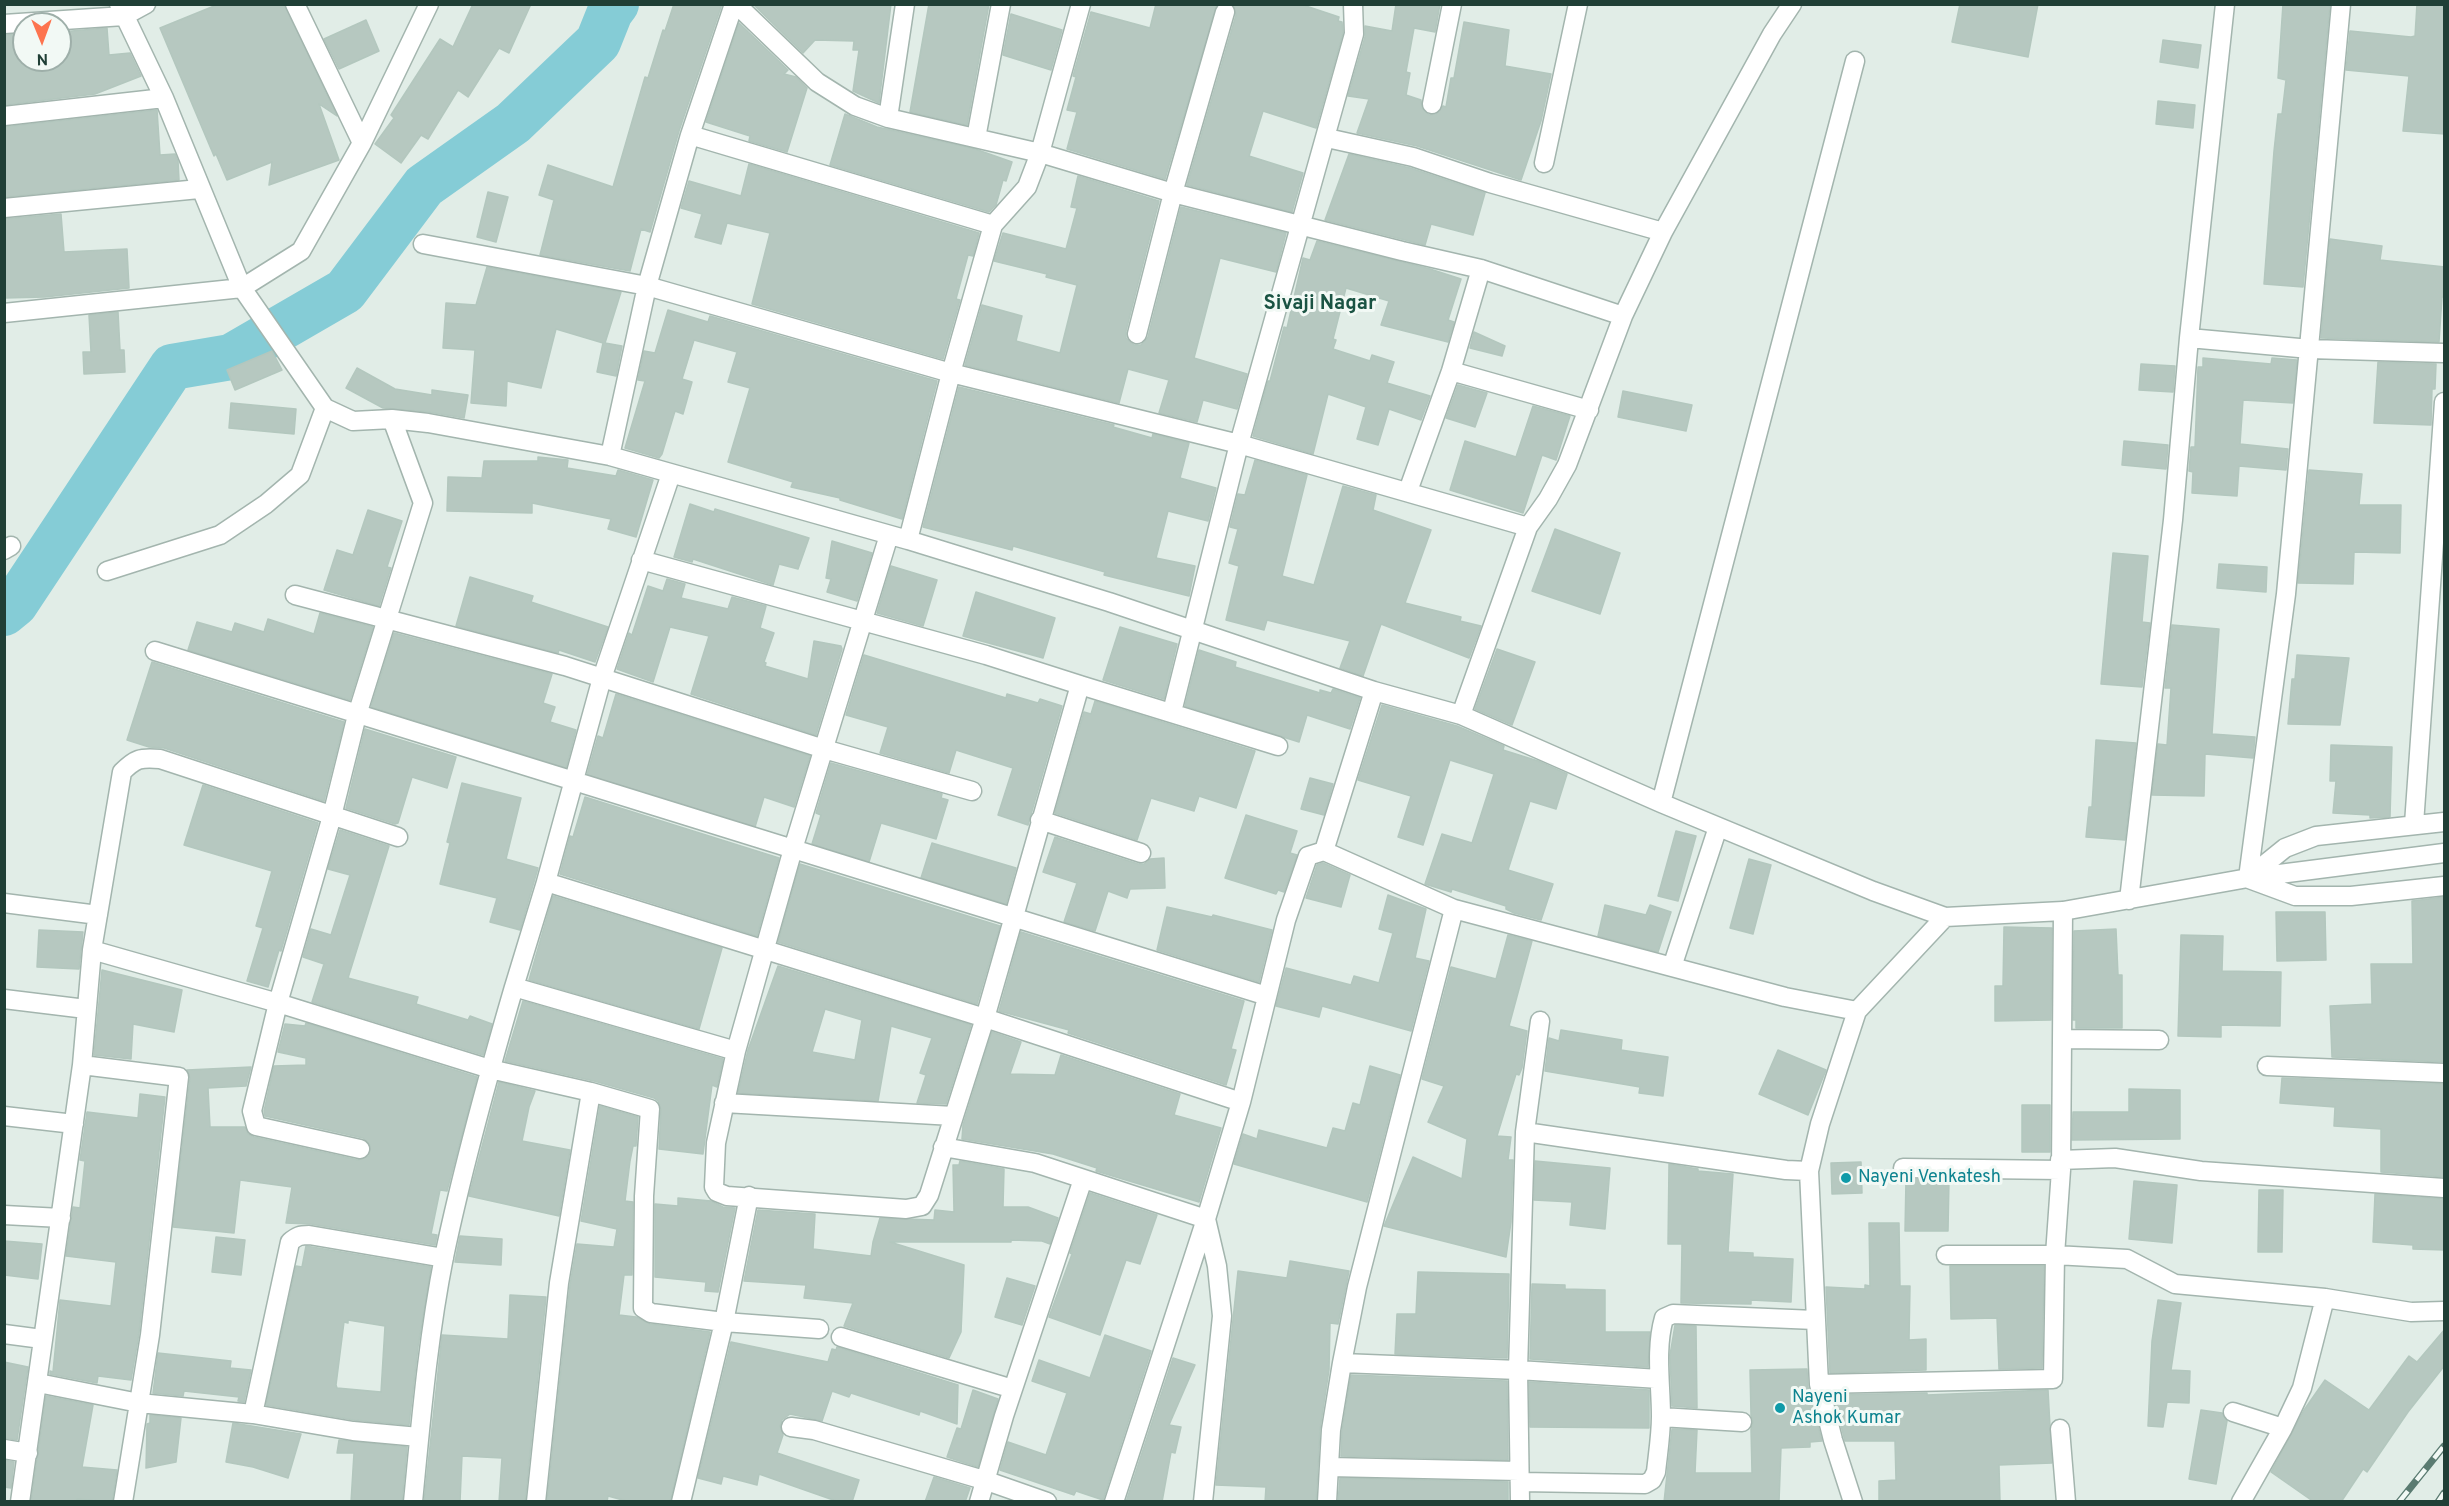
<!DOCTYPE html>
<style>
body{margin:0}
#map{position:relative;width:2449px;height:1506px;overflow:hidden;background:#e1ede7;font-family:Overpass,sans-serif}
canvas{display:block}
.frame{position:absolute;inset:0;border:6px solid #203f36;pointer-events:none}
.north{position:absolute;left:12px;top:12px;width:60px;height:60px;box-sizing:border-box;background:#f2f9f5;border:2px solid #9eafa9;border-radius:50%;rotate:179deg;font-size:16px;font-weight:700;line-height:24px;text-align:center;color:#203f36}
.north::after{content:'';display:block;margin:auto;width:21px;height:27px;background:#fd744f;clip-path:polygon(50% 0,100% 100%,50% 72%,0 100%)}
</style>
<div id="map">
<canvas width="2449" height="1506"></canvas>
<div class="frame"></div>
<div class="north">N</div>
</div>
<script>
const context = document.querySelector('canvas').getContext('2d');
context.lineJoin = 'round';
function stroke(path, color, width, dash) { context.strokeStyle = color; context.lineWidth = width; context.lineCap = dash ? 'butt' : 'round'; context.setLineDash(dash || []); context.stroke(path); }
function paint(path, color) { context.fillStyle = color; context.fill(path, 'evenodd'); }
function drawText(font, color, halo, rows, align = 'center') {
  context.font = font + ' Overpass,sans-serif'; context.lineWidth = 6; context.setLineDash([]); context.textBaseline = 'middle'; context.strokeStyle = halo; context.fillStyle = color; for (const [text, x, y, turn = 0] of rows) {
    context.save(); context.translate(x, y); context.rotate((+turn || 0) * Math.PI / 180); context.textAlign = isNaN(turn) ? turn : align; if (halo) context.strokeText(text, 0, 0); context.fillText(text, 0, 0); context.restore();
  }
}
const river = new Path2D(`
 M4 613 15 604 172 367 231 357 345 291 424 186 513 123 598 42 610 12 616 4`);
const building = new Path2D(`
 M219 4H284L337 116 319 104 339 160 269 185 272 162 227 180 216 154 214 156 160 28Z
 M473 4H531L509 53 499 48 468 97 458 90 428 139 421 135 401 163 375 144 394 118 391 115 440 39 453 47Z
 M674 4H722L679 131 650 232 641 229 630 271 540 255 554 200 539 195 548 165 613 187 645 77 648 78 663 30 665 31Z
 M753 4H891L879 103 853 91 859 50H853L854 41 815 40 803 53Z
 M929 4H989L967 125 910 112Z
 M1156 4H1217L1165 179 1067 149 1077 112 1067 110 1076 77 1073 76 1091 12 1150 28Z
 M1233 4H1300L1339 17 1338 21 1342 22 1343 33 1316 128 1263 111 1249 156 1303 173 1292 212 1187 185 1236 15Z
 M1396 4H1440L1435 32 1414 28 1406 72 1410 73 1406 95 1421 100 1422 108 1429 115 1436 114 1443 106 1446 107 1451 78H1454L1464 22 1509 30 1505 66 1551 74 1541 121 1521 180 1417 146 1357 133 1369 99 1348 96 1365 37V26L1392 31Z
 M1960 4H2038L2028 57 1952 42Z
 M2283 4H2330L2303 287 2264 284 2274 151 2278 114H2282L2286 80 2278 78Z
 M2417 4H2445V134L2403 131 2409 76 2346 70 2350 31 2411 37 2415 36Z
 M1011 14 1062 30 1051 70 1003 55Z
 M366 20 379 51 339 69 324 39Z
 M739 23 788 70 784 74 796 77 807 88 787 152 749 141 750 136 706 122Z
 M107 28 109 55 130 53 141 76 95 94 4 105V35L24 34V60H60V32Z
 M2163 40 2201 45 2198 68 2160 62Z
 M2158 101 2195 105 2193 128 2156 124Z
 M157 110 160 155 175 154 178 161 179 180 4 197V127Z
 M845 114 877 127 975 149 1012 162 1006 181 1003 180 996 205 989 212 830 165Z
 M1349 154 1410 168 1485 193 1473 235 1431 224 1425 245 1325 220Z
 M749 164 979 233 973 256 968 255 956 299 960 300 943 359 752 304 770 233 727 223 721 244 695 237 702 214 681 208 689 181 741 196Z
 M1078 176 1159 201 1126 331V338L1134 345H1141L1148 337 1181 207 1286 233 1276 272 1220 258 1194 358 1247 374 1237 409 1203 400 1197 422 1159 413 1169 380 1128 369 1119 403 965 365 982 305 1022 316 1016 341 1060 353 1077 285 1046 277 1047 274 994 261 1003 233 1066 249 1077 208 1071 207Z
 M488 192 508 197 496 242 477 237Z
 M61 214 64 252 127 249 129 288 45 297 4 298V219Z
 M2330 239 2382 246 2380 260 2445 267V297H2442L2439 342 2321 338Z
 M1317 241 1430 269 1461 279 1448 320 1454 322 1448 342 1381 325 1389 301 1346 288 1333 339 1336 340 1333 349 1370 361 1372 355 1394 362 1387 383 1430 396 1421 420 1389 409 1378 445 1357 439 1366 407 1328 394 1313 454 1253 436 1268 381H1270L1284 327 1287 328 1303 258 1310 260Z
 M487 267 621 292 605 343 622 346 616 376 597 372 603 343 556 329 541 388 507 381 506 406 471 403 475 350 443 348 446 303 476 305Z
 M668 310 708 322 710 316 937 381 902 519 840 500V498L791 487 793 482 728 462 750 388 728 382 737 352 694 340 682 379 692 382 683 414 675 411 662 454 659 458 625 448 645 381 638 380 644 351 655 353Z
 M118 312 120 350H124L125 372 84 374 83 352H91L89 315Z
 M1474 332 1505 346 1502 356 1470 348Z
 M272 351 282 370 235 390 227 370Z
 M2203 358 2271 364 2272 358 2297 360 2293 403 2243 400 2240 444 2288 449 2286 470 2239 466 2237 496 2192 493 2193 472 2189 471 2191 447H2195L2198 367H2203Z
 M2378 362 2436 364 2435 389H2432L2431 425 2374 423Z
 M2141 364 2175 366 2173 392 2139 390Z
 M357 368 395 389 432 395V390L468 395 464 418 429 412 383 408 346 388Z
 M1458 385 1487 393 1475 427 1446 418Z
 M959 387 1114 425 1113 427 1152 438 1153 434 1189 443 1180 478 1216 488 1208 521 1168 511 1156 558 1195 566 1189 596 1104 575 1105 572 1013 546 1012 550 923 527Z
 M1623 391 1692 405 1686 431 1618 417Z
 M231 403 296 409 294 434 229 428Z
 M1533 406 1570 416 1556 460 1542 455 1523 513 1450 490 1465 441 1516 457Z
 M2124 441 2168 445 2166 469 2122 465Z
 M538 457 568 460 567 468 616 476 618 470 653 480 636 537 608 529 611 519 532 503V513L447 511 448 477 482 478 484 461H538Z
 M1255 460 1307 475 1282 576 1314 585 1343 486 1376 495 1373 510 1431 530 1405 603 1461 617 1460 621 1481 626 1469 658 1381 624 1363 676 1340 668 1350 641 1267 620 1264 630 1226 620 1239 566 1229 563 1238 529 1230 527 1238 494 1245 495Z
 M2309 470 2362 474 2359 505H2401L2400 553 2354 552 2353 584 2298 583Z
 M690 504 714 512 715 509 809 538 798 569 779 564 773 585 693 559 692 562 674 557Z
 M368 510 402 521 387 567 391 568 379 606 324 590 337 550 353 555Z
 M1555 529 1620 553 1600 614 1532 591Z
 M832 541 872 553 857 601 827 592 831 579 826 578Z
 M2113 553 2148 556 2142 622 2150 623 2142 687 2101 684Z
 M2219 564 2267 567 2266 592 2217 588Z
 M891 566 937 580 923 626 877 613Z
 M470 577 533 596 531 602 608 627 595 662 559 650 558 653 456 626Z
 M667 579 685 584 681 598 728 609 732 597 766 606 760 628 774 633 764 662 766 663 765 666 808 679 814 641 841 646 842 649 816 735 691 694 709 636 670 627 653 682 617 669 629 633 632 635 648 586 663 591Z
 M976 592 1055 618 1043 658 963 636Z
 M320 613 373 627 350 700 188 650 197 622 232 632 235 623 264 632 268 619 314 634Z
 M2172 625 2219 629 2212 734 2255 737 2253 758 2205 754 2204 796 2152 795 2158 744 2167 745 2171 688H2165Z
 M1120 627 1177 644 1164 699 1103 680Z
 M394 633 552 674 543 703 555 707 550 722 576 730 566 768 371 707Z
 M1497 649 1535 662 1512 725 1475 709Z
 M1199 650 1236 662 1235 667 1320 693V690L1331 693 1333 689 1360 698 1350 729 1307 715 1299 742 1185 706Z
 M864 655 1006 698 1007 694 1038 703 1040 699 1062 706 1028 825 998 815 1013 768 956 750 949 773 880 753 888 727 846 715Z
 M2297 655 2349 658 2340 725 2288 724 2292 679H2295Z
 M152 662 344 722 324 801 164 748 149 747 127 740Z
 M616 694 810 756 794 807 764 797 755 827 587 775 598 736 603 738Z
 M1095 701 1255 751 1236 808 1199 796 1194 811 1151 798 1137 840 1055 813 1084 712 1091 714Z
 M1382 705 1457 726 1504 746 1503 750 1538 761 1567 774 1556 809 1530 801 1508 870 1553 884 1541 920 1514 913 1506 909V906L1452 889 1451 892 1425 884 1442 834 1472 843 1494 774 1450 760 1423 845 1398 837 1411 796 1358 780Z
 M365 729 456 757 447 788 412 777 398 823 395 824 346 808Z
 M2096 740 2136 743 2125 840 2086 837 2089 807H2092Z
 M2331 745 2392 747 2390 817 2370 818V815L2333 813 2336 781H2330Z
 M831 763 942 794 941 798 948 800 936 839 881 823 869 862 812 844 821 815 816 813Z
 M1310 778 1333 784 1324 815 1301 809Z
 M462 783 521 798 506 859 538 868 520 930 490 922 497 898 440 884 450 843 447 842Z
 M203 785 318 823 281 951 279 950 268 987 247 981 263 928 256 926 272 871 184 845Z
 M585 797 779 858 757 936 560 874 570 836 573 837Z
 M1246 815 1297 831 1290 853 1297 855 1284 892 1278 890 1276 894 1225 878Z
 M340 830 389 846 348 978 418 997 416 1004 468 1020 470 1016 492 1024 483 1055 312 1002 324 964 303 957 311 929 331 935 350 875 328 869Z
 M1676 831 1696 836 1678 901 1658 896Z
 M1055 837 1138 864H1144L1150 859 1164 858 1165 888 1130 889 1127 898 1108 891 1095 931 1064 922 1077 883 1043 872Z
 M932 843 1016 868 1006 904 921 878Z
 M1749 859 1771 865 1753 934 1730 928Z
 M1323 863 1350 875 1341 907 1306 898 1317 865Z
 M800 864 1000 926 977 1004 778 942Z
 M1388 895 1426 909 1415 958 1429 961 1411 1031 1322 1006 1319 1017 1276 1006 1286 968 1351 985 1354 976 1379 983 1393 933 1379 929Z
 M553 896 722 948 699 1029 529 980Z
 M2445 897V1062L2332 1057 2330 1006 2372 1004 2371 964H2413L2412 901Z
 M1605 905 1646 915 1650 905 1671 912 1658 952 1598 936Z
 M1167 907 1212 917 1213 915 1272 930 1259 982 1157 950Z
 M2276 912H2325L2326 960 2277 961Z
 M2004 927 2052 928 2051 1020 1995 1021V986H2003Z
 M2116 929 2118 975H2122V1028H2076V1020H2073L2074 931Z
 M39 930 83 932 79 969 37 967Z
 M1021 932 1244 1001 1231 1049 1236 1050 1226 1085 1068 1033 1069 1030 999 1011Z
 M1508 935 1532 941 1509 1026 1527 1031 1522 1068 1519 1075 1516 1074 1497 1136 1511 1137 1508 1160H1513L1511 1222 1506 1257 1384 1226 1413 1157 1462 1179 1467 1139 1428 1122 1444 1086 1422 1079 1451 967 1496 979Z
 M2181 935 2223 936 2222 971 2281 972 2280 1026 2221 1025V1037L2178 1036Z
 M778 966 971 1025 946 1104 917 1103 926 1075 920 1073 932 1038 891 1026 878 1101 738 1093 748 1050ZM825 1009 862 1020 855 1060 812 1052Z
 M102 970 182 990 174 1032 133 1024 131 1059 94 1055Z
 M523 1001 723 1059 717 1087 712 1085 703 1154 659 1149 661 1109 658 1101 654 1098 594 1081 505 1061Z
 M306 1023 477 1077 447 1191 440 1190 431 1234 437 1235 435 1245 311 1224 286 1223 292 1187 240 1180 234 1233 173 1227 190 1078 187 1070 251 1067 246 1086 208 1088 210 1127H245L248 1134 254 1137 358 1160 369 1156 370 1145 363 1138 265 1116 264 1111 274 1066 306 1065V1058L278 1052 285 1024 305 1026Z
 M1561 1030 1622 1040 1621 1050 1668 1057 1663 1096 1639 1093 1640 1087 1545 1071 1549 1038 1559 1041Z
 M992 1032 1021 1042 1010 1074 1055 1075 1061 1055 1180 1094 1174 1115 1221 1128 1199 1202 1096 1171 1097 1168 1053 1154 962 1139 963 1125Z
 M1778 1050 1826 1070 1808 1115 1759 1094Z
 M1370 1066 1400 1075 1367 1202 1234 1164 1243 1134 1257 1139 1259 1130 1327 1148 1333 1128 1345 1131 1353 1103 1360 1105Z
 M2282 1078 2445 1084V1177L2381 1172V1129L2334 1126 2335 1107 2280 1103Z
 M499 1082 535 1091 529 1107 522 1141 570 1150 559 1216 469 1196Z
 M2129 1089 2180 1090V1139L2072 1140 2073 1112H2129Z
 M140 1094 165 1097 139 1333 131 1380 98 1376 97 1383 50 1374V1371L53 1372 60 1300 111 1306 116 1262 66 1256 73 1207 80 1208 85 1161 80 1160 87 1112 138 1118Z
 M2022 1105H2050V1152H2022Z
 M600 1106 638 1117 636 1146H633L630 1161 625 1201 633 1202 632 1275H624L619 1315 636 1317 650 1324 710 1332 670 1502H630L608 1496 607 1502H547L570 1285 577 1244 614 1247 617 1229 581 1221Z
 M960 1161 1004 1169 1003 1207H1028L1058 1218 1050 1244 1042 1241 1011 1240V1242H890L964 1265 961 1332 949 1358 844 1326 853 1303 804 1298 806 1285 744 1281 758 1210 815 1214 813 1249 871 1256 873 1242 880 1218 934 1220 935 1210 954 1212 953 1165H959Z
 M1535 1161 1610 1168 1605 1229 1570 1225 1572 1202 1534 1200Z
 M1861 1162 1862 1193 1832 1194 1831 1163Z
 M1669 1164 1698 1169V1171L1733 1174 1728 1252 1753 1253V1257L1793 1259 1791 1302 1751 1300V1304L1681 1303 1682 1244H1668Z
 M1906 1179 1949 1180 1948 1231H1905Z
 M2134 1181 2177 1185 2172 1243 2129 1239Z
 M2259 1190H2283L2282 1252H2258Z
 M1090 1193 1157 1215 1140 1264 1126 1260 1100 1335 1049 1317 1072 1254 1070 1253Z
 M2375 1194 2445 1199V1250L2413 1249V1245L2373 1242Z
 M678 1198 711 1201 723 1207 735 1208 718 1292 705 1291 706 1282 655 1277V1204L678 1206Z
 M1869 1223H1899L1900 1286H1910L1909 1340 1926 1339V1370L1830 1373 1826 1287 1865 1289V1285L1870 1286Z
 M460 1236 502 1239 501 1265 455 1262Z
 M216 1237 245 1240 241 1275 212 1272Z
 M4 1241 42 1244 38 1279 4 1275Z
 M306 1246 431 1267 418 1347 409 1425 354 1420 266 1405 296 1266 302 1267ZM348 1320 385 1326 381 1392 337 1388 336 1385 344 1322 348 1323Z
 M1290 1261 1349 1271 1338 1324 1330 1323 1329 1370 1320 1429 1316 1502H1265L1266 1487 1216 1485 1238 1271 1287 1278Z
 M1950 1266H2044L2042 1368 1999 1369 1997 1318 1951 1319Z
 M1418 1272 1509 1274 1507 1358 1395 1354 1397 1314H1416Z
 M1007 1278 1035 1286 1022 1325 995 1317Z
 M1532 1284 1565 1285V1289L1605 1290V1332H1650L1648 1367 1530 1359Z
 M510 1295 546 1297 525 1502H499L502 1458 462 1456 460 1502H424L442 1335 508 1339Z
 M2158 1300 2181 1303 2171 1370 2190 1371 2189 1403 2167 1402 2163 1427 2148 1426 2152 1341Z
 M1675 1325 1696 1326 1697 1408 1672 1406 1670 1355Z
 M2445 1329V1365L2408 1412 2367 1472 2363 1469 2341 1502H2314L2271 1472 2304 1410 2325 1380 2369 1410 2409 1356 2417 1362Z
 M1105 1335 1151 1351 1103 1500 1076 1491 1074 1495 1000 1470 1008 1442 1046 1455 1067 1393 1032 1381 1039 1360 1090 1378Z
 M731 1342 828 1362 832 1349 836 1350 837 1347 958 1385 957 1424 920 1411 919 1415 851 1393 849 1397 832 1391 822 1421 790 1414 782 1420 780 1426 783 1435 777 1453 859 1480 852 1502H839L759 1474 757 1485 723 1476 721 1484 698 1478Z
 M158 1353 231 1361 230 1368 251 1370 244 1402 238 1401 239 1397 184 1391 183 1396 153 1393Z
 M1173 1358 1195 1365 1169 1425 1181 1427 1175 1453 1171 1452 1162 1502H1126Z
 M4 1362 28 1367 17 1440 4 1438Z
 M1807 1369 1808 1387 1822 1441 1810 1442V1447L1781 1448 1779 1502H1664L1672 1429 1697 1430 1695 1473H1752L1751 1429 1753 1422 1751 1415 1750 1370Z
 M1351 1375 1507 1381 1508 1460 1341 1456 1342 1431Z
 M1529 1382 1649 1390V1428L1530 1427Z
 M973 1390 998 1399 978 1467 947 1457 957 1428 961 1429Z
 M2048 1390 2052 1463 1999 1465 2000 1502H1879V1481L1896 1480 1895 1441H1845L1833 1395 1927 1393V1395Z
 M46 1396 93 1405 82 1467 117 1470 112 1502 77 1499 76 1502H31Z
 M2201 1410 2222 1413 2227 1421 2216 1484 2189 1479Z
 M150 1415 181 1418 176 1462 146 1468 147 1424 150 1423Z
 M233 1423 301 1434 288 1478 253 1467 226 1462Z
 M339 1440 407 1447 402 1502H351L354 1453H337Z
 M4 1460 14 1462 11 1488 4 1487Z
 M934 1477 970 1488 965 1502H925Z
 M1340 1478 1508 1482V1502H1338Z`);
const minor = new Path2D(`
 M119 4 164 98 242 288 325 408 353 421 392 419 428 423 610 456 908 540 1109 602 1374 691 1461 715 1661 803 1873 891 1945 917 2063 911 2248 878 2444 853
 M295 4 362 143
 M736 4 817 82 855 106 888 118 1040 153 1173 193 1402 251 1481 269 1623 316
 M4 24 124 16 146 4
 M1432 104 1452 4
 M4 116 164 98
 M888 118 905 4
 M690 135 993 225
 M976 138 1001 4
 M1327 138 1413 157 1490 183 1663 232
 M1544 163 1578 4
 M4 208 199 189
 M423 244 647 286 951 373 1239 444 1528 527
 M4 313 242 288 301 251 362 143 429 4
 M1137 334 1173 193 1225 12
 M2189 338 2310 349 2444 353
 M1451 371 1589 410
 M610 456 647 286 690 135 734 4
 M671 474 602 678 546 882 985 1018 1241 1102
 M1408 491 1451 371 1481 269
 M889 535 793 849 736 1051 716 1143 714 1187 717 1192 727 1196 906 1209 922 1206 929 1195 985 1018 1080 685 1278 746
 M908 540 951 373 993 225 1027 187 1040 153 1081 4
 M4 550 11 546
 M641 560 986 655 1080 685
 M107 571 220 535 266 504 300 475 325 408
 M295 595 565 666 824 749 972 791
 M155 651C525 768 896 882 1267 996
 M1374 691 1324 851 1454 909
 M1172 712 1239 444 1354 34 1353 4
 M1461 715 1528 527 1548 499 1567 465 1623 316 1663 232 1772 34 1792 4
 M1661 803 1855 61
 M1040 820 1141 853
 M2414 824 2444 402
 M2249 877 2285 848 2316 836 2444 822
 M2248 878 2286 594 2341 4
 M2249 879 2295 896H2351L2444 886
 M546 882 514 987 736 1051
 M2129 900 2173 520 2189 338 2225 4
 M4 903 98 915
 M2063 911 2061 1170 2055 1255 2127 1259 2175 1284 2325 1298 2411 1312 2444 1311
 M92 950 278 1003 490 1069 591 1092 650 1109 644 1196 643 1308 651 1313 724 1322 681 1502
 M1672 967 1718 827
 M4 999 86 1009
 M2063 1039 2159 1040
 M82 1065 179 1077 150 1335 123 1502
 M2267 1066 2444 1073
 M724 1103 953 1116
 M4 1116 74 1124
 M1525 1132 1786 1170 1809 1171
 M943 1147 1035 1163 1206 1219 1241 1102 1286 920 1308 856 1324 851
 M360 1149 256 1126 252 1111 278 1003 332 816 357 715 423 503 392 419
 M2060 1160 2115 1158 2201 1171 2444 1188
 M1903 1168 2061 1170
 M749 1196 724 1322 819 1329
 M4 1215 61 1218
 M4 1334 42 1339
 M841 1337 1013 1389
 M1342 1363 1518 1370 1659 1379
 M38 1383 139 1403 253 1414 353 1431 419 1437
 M1819 1384 2053 1379 2055 1255H1946
 M2233 1412 2283 1428
 M253 1414 290 1242C297 1236 300 1235 309 1235L444 1258
 M1661 1417 1742 1422
 M791 1427 814 1430 987 1481 1047 1502
 M2060 1429 2066 1502
 M4 1449 28 1453
 M1329 1467 1519 1471
 M1520 1482 1645 1484 1652 1480 1656 1472C1658 1453 1661 1435 1661 1416 1661 1385 1655 1349 1664 1318L1673 1314 1815 1320
 M20 1502 82 1065 92 950 122 772C135 759 140 757 160 759L398 837
 M413 1502C421 1420 428 1337 444 1257 463 1166 488 1076 514 987
 M536 1502 559 1283 591 1092
 M979 1502 1004 1416 1083 1179
 M1114 1502 1206 1219
 M1203 1502 1222 1316 1217 1266 1206 1219
 M1327 1502 1331 1430 1342 1363 1357 1287 1454 909 1785 997 1857 1011
 M1520 1502 1518 1370 1525 1132 1540 1021
 M1853 1502 1833 1440 1819 1384 1809 1171 1820 1124 1857 1011 1945 917
 M2241 1502 2283 1428 2302 1388 2325 1298`);
const rail = new Path2D(`
 M2399 1502 2444 1446
 M2438 1502 2444 1493`);
const markers = [
 [1846,1178,6,"#0f9aa8"],
 [1780,1408,6,"#0f9aa8"]
];
const cultureNames = [
 ["Nayeni Venkatesh",1858,1178],
 ["Nayeni",1792,1398],
 ["Ashok Kumar",1792,1419]
];
const neighbourhoodNames = [
 ["Sivaji Nagar",1320,305]
];
stroke(river, '#85ccd6', 46);
paint(building, '#b6c8c0');
stroke(building, '#b3c7be', 1.5);
stroke(minor, '#a3b5ae', 21);
stroke(minor, '#fff', 18);
stroke(rail, '#5a7b71', 7);
stroke(rail, '#f2f9f5', 4.5, [14]);
for (const [x, y, r, color] of markers) { const dot = new Path2D(); dot.arc(x, y, r, 0, 2 * Math.PI); context.fillStyle = color; context.fill(dot); stroke(dot, '#f2f9f5', 2); }
drawText('18px', '#0d838f', '#f2f9f5', cultureNames, 'left');
drawText('bold 20px', '#1a5343', '#f2f9f5', neighbourhoodNames);
</script>
